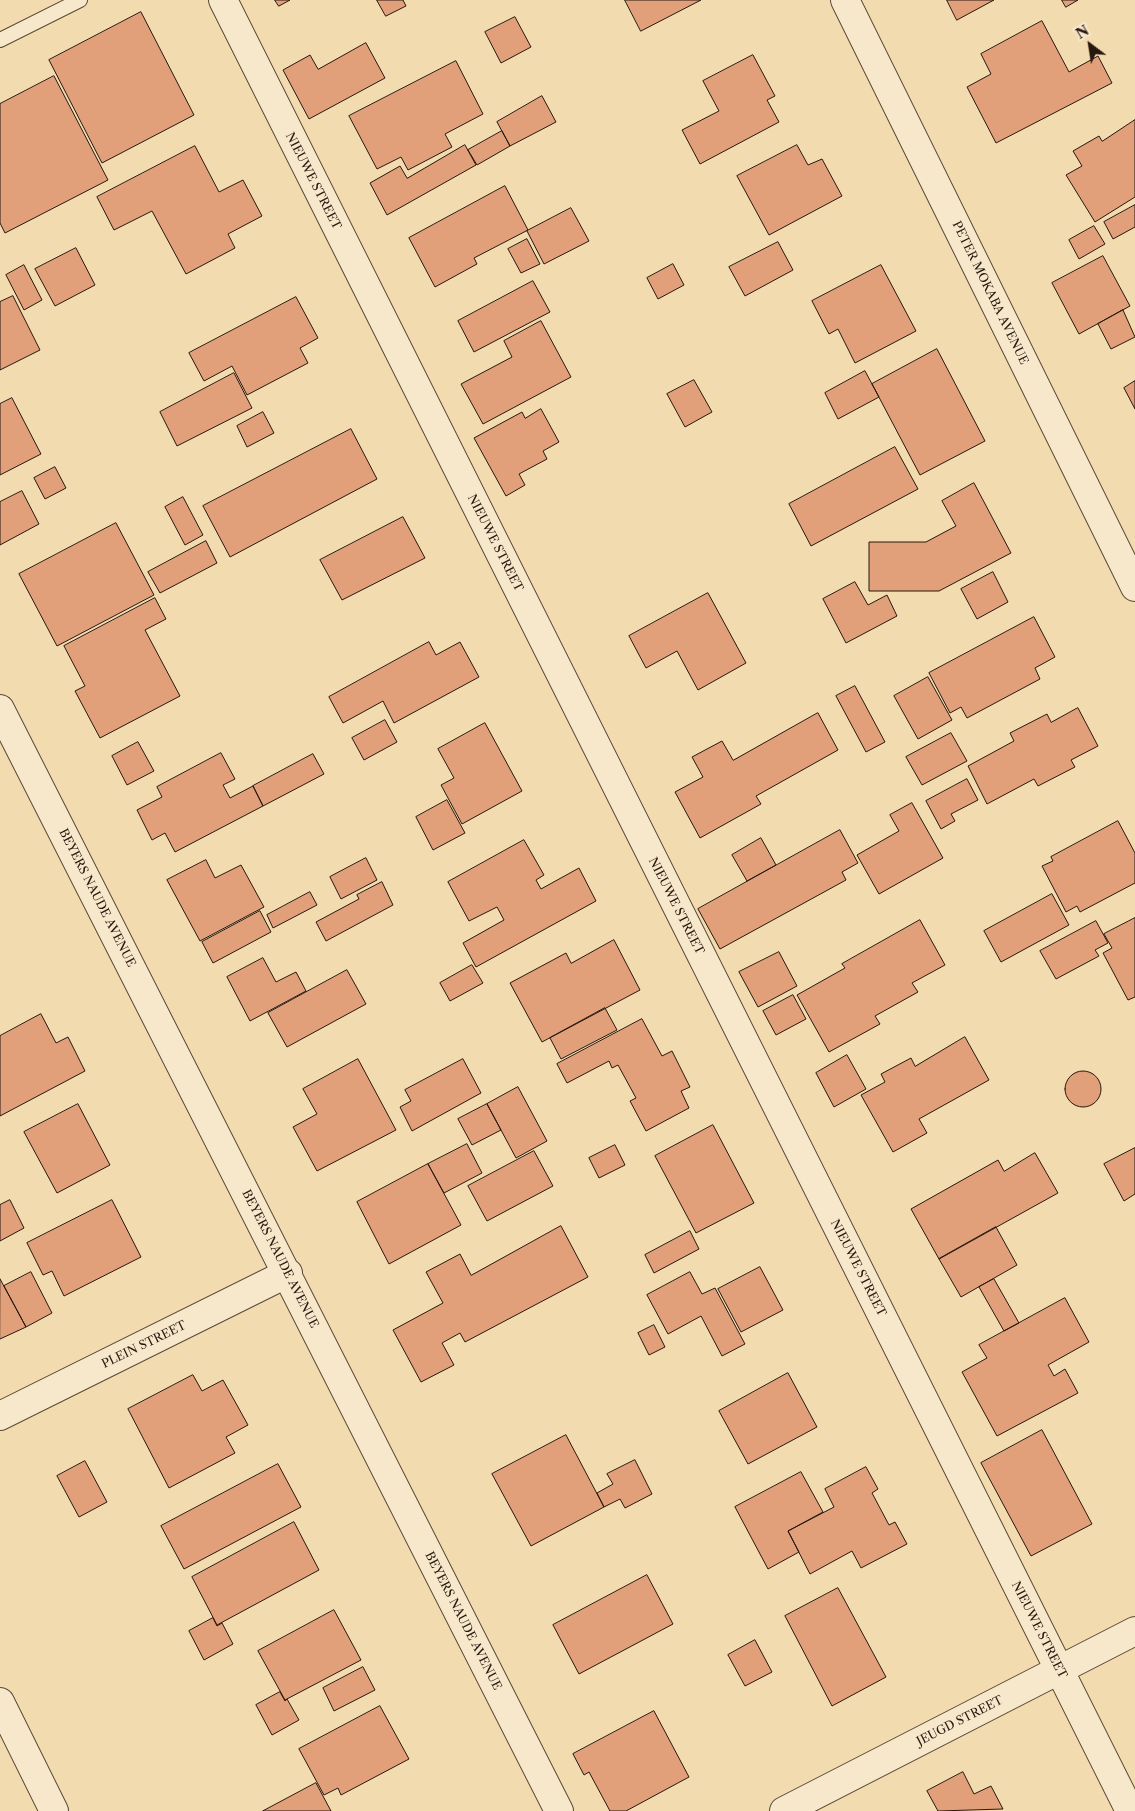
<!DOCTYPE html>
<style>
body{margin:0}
#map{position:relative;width:1135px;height:1811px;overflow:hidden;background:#f3dbb0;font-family:"Libre Caslon Text",serif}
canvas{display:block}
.north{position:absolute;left:1065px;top:20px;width:50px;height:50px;-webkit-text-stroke:4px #f7e8cc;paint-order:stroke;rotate:329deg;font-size:14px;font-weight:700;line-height:20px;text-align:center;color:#27180f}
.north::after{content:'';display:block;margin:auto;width:18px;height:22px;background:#27180f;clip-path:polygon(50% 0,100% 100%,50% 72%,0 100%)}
</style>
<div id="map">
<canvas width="1135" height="1811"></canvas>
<div class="north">N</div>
</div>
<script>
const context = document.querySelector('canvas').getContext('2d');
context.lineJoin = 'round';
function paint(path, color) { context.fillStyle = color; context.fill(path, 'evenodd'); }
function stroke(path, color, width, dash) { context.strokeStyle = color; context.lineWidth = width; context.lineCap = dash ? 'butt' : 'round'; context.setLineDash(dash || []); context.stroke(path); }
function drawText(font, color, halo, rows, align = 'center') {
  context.font = font + ' "Libre Caslon Text",serif'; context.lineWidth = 4; context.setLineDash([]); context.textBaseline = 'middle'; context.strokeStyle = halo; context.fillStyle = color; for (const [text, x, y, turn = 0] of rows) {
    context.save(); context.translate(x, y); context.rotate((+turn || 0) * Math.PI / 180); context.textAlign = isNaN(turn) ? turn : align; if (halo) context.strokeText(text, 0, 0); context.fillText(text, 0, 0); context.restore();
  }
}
const building = new Path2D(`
 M275 0H290L279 6Z
 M377 0H403L406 6 386 16Z
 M625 0H701L641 31Z
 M947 0H994L957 20Z
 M1062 0H1078L1066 7Z
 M141 12 194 115 102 163 49 60Z
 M515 17 531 47 501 63 485 32Z
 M1042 21 1069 72 1098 56 1112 83 996 143 967 87 991 74 981 54Z
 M366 43 385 78 309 119 283 70 310 55 318 69Z
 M753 55 775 96 767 100 779 122 700 164 682 130 719 111 703 81Z
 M456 61 483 114 445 134 452 147 408 170 401 157 377 169 349 116Z
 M54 76 108 180 5 233 0 223V104Z
 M542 96 556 122 510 146 497 122Z
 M1135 120V197L1095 222 1066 175 1082 166 1073 151 1099 136 1102 141Z
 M502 131 510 146 477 165 468 150Z
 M465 145 476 165 387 215 370 183 400 166 407 178Z
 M797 145 808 165 822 159 842 196 769 235 737 176Z
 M195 146 219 192 243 180 262 216 228 234 235 248 186 274 152 211 114 230 97 197Z
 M505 186 528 230 474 258 477 264 435 287 409 238Z
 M1135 205V227L1113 239 1104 222Z
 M571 208 589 241 544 264 527 231Z
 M1094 226 1105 244 1079 259 1069 240Z
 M527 239 540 264 521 273 508 249Z
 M778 242 793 270 745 296 729 267Z
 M76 248 95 285 55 306 35 269Z
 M1103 256 1130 306 1079 334 1052 283Z
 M673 264 684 285 658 299 647 278Z
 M24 265 42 300 24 310 6 275Z
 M881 265 916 331 855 363 838 329 829 334 812 301Z
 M533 281 550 312 474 352 458 321Z
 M13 296 40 350 0 370V302Z
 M296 297 318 338 300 348 308 363 247 395 232 366 204 381 189 353Z
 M1123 310 1135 337 1111 349 1098 324Z
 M541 321 571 377 483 424 461 384 512 357 504 341Z
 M937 349 985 441 920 475 872 384Z
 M865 371 879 397 838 419 825 393Z
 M234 373 252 408 177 446 160 412Z
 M694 380 712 412 685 427 667 394Z
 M1135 381V409L1124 388Z
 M12 398 41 454 0 475V404Z
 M541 409 559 442 543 451 547 459 519 474 525 485 506 496 474 438 522 412 525 418Z
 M263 412 274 433 247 447 237 426Z
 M351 429 377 479 230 557 203 506Z
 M895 447 918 489 811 546 789 504Z
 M55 467 66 488 45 499 34 478Z
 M974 483 1011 553 939 591H869V542H926L956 526 942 501Z
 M22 491 39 524 0 545V502Z
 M183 497 203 535 185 545 165 507Z
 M403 517 425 558 342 600 320 560Z
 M116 523 154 595 57 646 19 574Z
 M206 541 217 563 160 593 148 572Z
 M993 572 1008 602 977 619 961 589Z
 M855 582 868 605 887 595 897 616 846 643 823 599Z
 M708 593 746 663 698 690 677 651 646 668 629 636Z
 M155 598 166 619 145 630 180 696 100 738 75 691 85 686 64 646Z
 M1034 617 1055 657 1035 668 1040 679 967 718 961 707 950 713 929 673Z
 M429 642 436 655 460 642 479 677 394 723 383 701 343 723 329 697Z
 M928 677 952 720 918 739 894 696Z
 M855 686 885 742 866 752 836 696Z
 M1078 708 1098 746 1071 760 1075 767 1038 786 1034 779 987 804 968 766 1014 741 1010 733 1047 714 1051 722Z
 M818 713 838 750 756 796 761 804 700 838 675 792 703 777 692 757 722 741 733 760Z
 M385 720 397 742 364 760 352 738Z
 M485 723 522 791 462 824 441 785 454 778 438 749Z
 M951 733 967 761 922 785 906 757Z
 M138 742 154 771 127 785 112 756Z
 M221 753 235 779 223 785 230 798 253 786 263 806 175 852 165 833 152 840 137 810 162 797 157 787Z
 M313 754 324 774 263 806 253 786Z
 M967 779 978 800 951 814 955 821 941 829 926 801Z
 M447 800 465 833 433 850 416 817Z
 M912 803 943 858 879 894 857 855 899 831 890 815Z
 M1118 821 1135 853V883L1080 912 1077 906 1066 912 1042 866 1053 861 1051 857Z
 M840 830 858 863 842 872 846 880 720 949 698 909Z
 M761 838 776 865 747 881 732 855Z
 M524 840 544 875 536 880 541 889 579 868 596 901 476 967 463 943 504 920 497 907 469 921 448 882Z
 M366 858 377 880 341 899 330 877Z
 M206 860 215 878 241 865 264 907 200 941 167 880Z
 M382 882 393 905 326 941 316 922 359 899 357 895Z
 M310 892 317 905 273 928 267 915Z
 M1052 894 1069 925 1001 962 984 931Z
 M260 911 271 932 213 963 202 942Z
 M1135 918V997L1128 1000 1103 953 1112 948 1104 934Z
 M920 920 945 965 912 983 918 992 875 1016 880 1024 829 1052 797 995 845 968 842 964Z
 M1096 921 1108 943 1095 950 1099 956 1056 979 1040 951Z
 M614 940 640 990 542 1042 510 983 566 953 571 963Z
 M779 952 797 986 758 1007 739 972Z
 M263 958 276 982 296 972 306 991 250 1021 227 977Z
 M472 965 483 983 450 1001 440 983Z
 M347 970 366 1004 287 1047 268 1013Z
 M793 995 806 1019 776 1035 763 1011Z
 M605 1008 617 1030 561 1059 550 1038Z
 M41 1014 56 1043 68 1037 85 1071 0 1116V1036Z
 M642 1019 662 1056 672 1051 690 1087 681 1091 689 1108 646 1131 630 1101 636 1098 618 1065 612 1068 609 1061 567 1083 557 1064Z
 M965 1037 989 1080 919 1119 927 1133 893 1152 861 1095 885 1082 881 1074 911 1058 915 1066Z
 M847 1055 866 1089 834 1107 816 1073Z
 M358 1059 396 1130 317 1171 293 1127 317 1114 303 1089Z
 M463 1059 481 1093 412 1131 400 1107 411 1101 405 1090Z
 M1065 1089a18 18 0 1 1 36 0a18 18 0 1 1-36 0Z
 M518 1087 547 1141 516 1158 487 1104Z
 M78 1104 110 1165 57 1193 24 1132Z
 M487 1104 501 1130 472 1145 458 1119Z
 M713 1125 754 1203 696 1233 655 1156Z
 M467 1144 482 1173 444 1193 428 1164Z
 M615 1145 625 1165 599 1178 589 1158Z
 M1135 1148V1194L1124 1201 1104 1164Z
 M534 1151 553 1186 487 1221 468 1186Z
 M1035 1153 1058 1193 939 1259 911 1209 998 1160 1004 1171Z
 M428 1164 461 1225 389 1264 357 1202Z
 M10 1200 24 1228 0 1241V1205Z
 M112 1200 141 1257 64 1296 52 1271 43 1275 27 1243Z
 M561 1226 588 1277 465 1342 460 1333 442 1343 454 1365 421 1382 393 1330 443 1303 426 1272 460 1254 471 1275Z
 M996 1227 1017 1265 961 1297 939 1259Z
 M690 1231 699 1249 654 1273 645 1255Z
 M760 1267 783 1310 741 1332 718 1289Z
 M31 1272 52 1313 26 1327 4 1286Z
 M690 1272 702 1294 715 1288 745 1344 722 1356 701 1316 668 1334 647 1295Z
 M0 1279 26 1327 0 1339Z
 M994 1279 1019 1323 1004 1331 979 1287Z
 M1065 1298 1089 1342 1048 1365 1054 1376 1065 1369 1078 1393 997 1436 962 1372 987 1358 979 1345Z
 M654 1325 665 1347 649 1355 638 1333Z
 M788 1373 817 1427 748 1464 719 1411Z
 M193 1375 202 1391 223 1380 248 1425 226 1437 235 1453 169 1488 128 1409Z
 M1042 1430 1092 1524 1031 1556 981 1463Z
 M566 1435 604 1507 531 1546 492 1474Z
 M635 1460 652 1494 625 1508 620 1499 604 1507 597 1493 613 1484 607 1474Z
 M85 1461 107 1502 79 1517 57 1476Z
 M278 1464 301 1507 184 1569 161 1526Z
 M866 1467 878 1489 872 1493 889 1525 895 1522 907 1544 861 1568 852 1551 810 1574 788 1531 834 1507 825 1489Z
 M801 1472 823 1512 788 1531 799 1552 768 1569 735 1507Z
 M294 1522 319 1570 217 1625 192 1577Z
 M647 1575 673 1624 579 1674 553 1625Z
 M838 1588 886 1677 832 1706 785 1616Z
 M334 1610 361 1660 285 1700 258 1651Z
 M213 1618 217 1626 222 1623 233 1644 204 1660 189 1631Z
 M755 1640 772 1672 745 1686 728 1655Z
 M363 1667 375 1690 334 1711 323 1688Z
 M280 1692 285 1701 287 1699 299 1720 272 1735 256 1705Z
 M380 1706 409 1759 341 1795 338 1788 324 1795 299 1749Z
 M654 1711 689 1777 626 1811H610L589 1772 584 1775 573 1754Z
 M963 1772 974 1794 991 1786 1003 1809 938 1811 927 1791Z
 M316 1783 331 1811H263Z`);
const service = new Path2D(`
 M0 40 80 0`);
const minor = new Path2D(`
 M223 0 1130 1811
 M845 0 1135 587
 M0 709 559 1811
 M0 1416 288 1273
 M0 1702 54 1811
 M784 1811 1135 1631`);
const streetNames = [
 ["NIEUWE STREET",313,181,63],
 ["PETER MOKABA AVENUE",990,293,64],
 ["NIEUWE STREET",495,543,63],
 ["BEYERS NAUDE AVENUE",97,898,63],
 ["NIEUWE STREET",676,906,63],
 ["BEYERS NAUDE AVENUE",280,1259,63],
 ["NIEUWE STREET",858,1268,63],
 ["PLEIN STREET",144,1345,-26],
 ["BEYERS NAUDE AVENUE",463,1621,63],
 ["NIEUWE STREET",1039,1630,63],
 ["JEUGD STREET",960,1721,-27]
];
paint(building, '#e19f7a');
stroke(building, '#27180f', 1);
stroke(service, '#5a4937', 16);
stroke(minor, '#5a4937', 30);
stroke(service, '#f7e8cc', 14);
stroke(minor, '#f7e8cc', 28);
drawText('12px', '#27180f', '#f7e8cc', streetNames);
</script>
